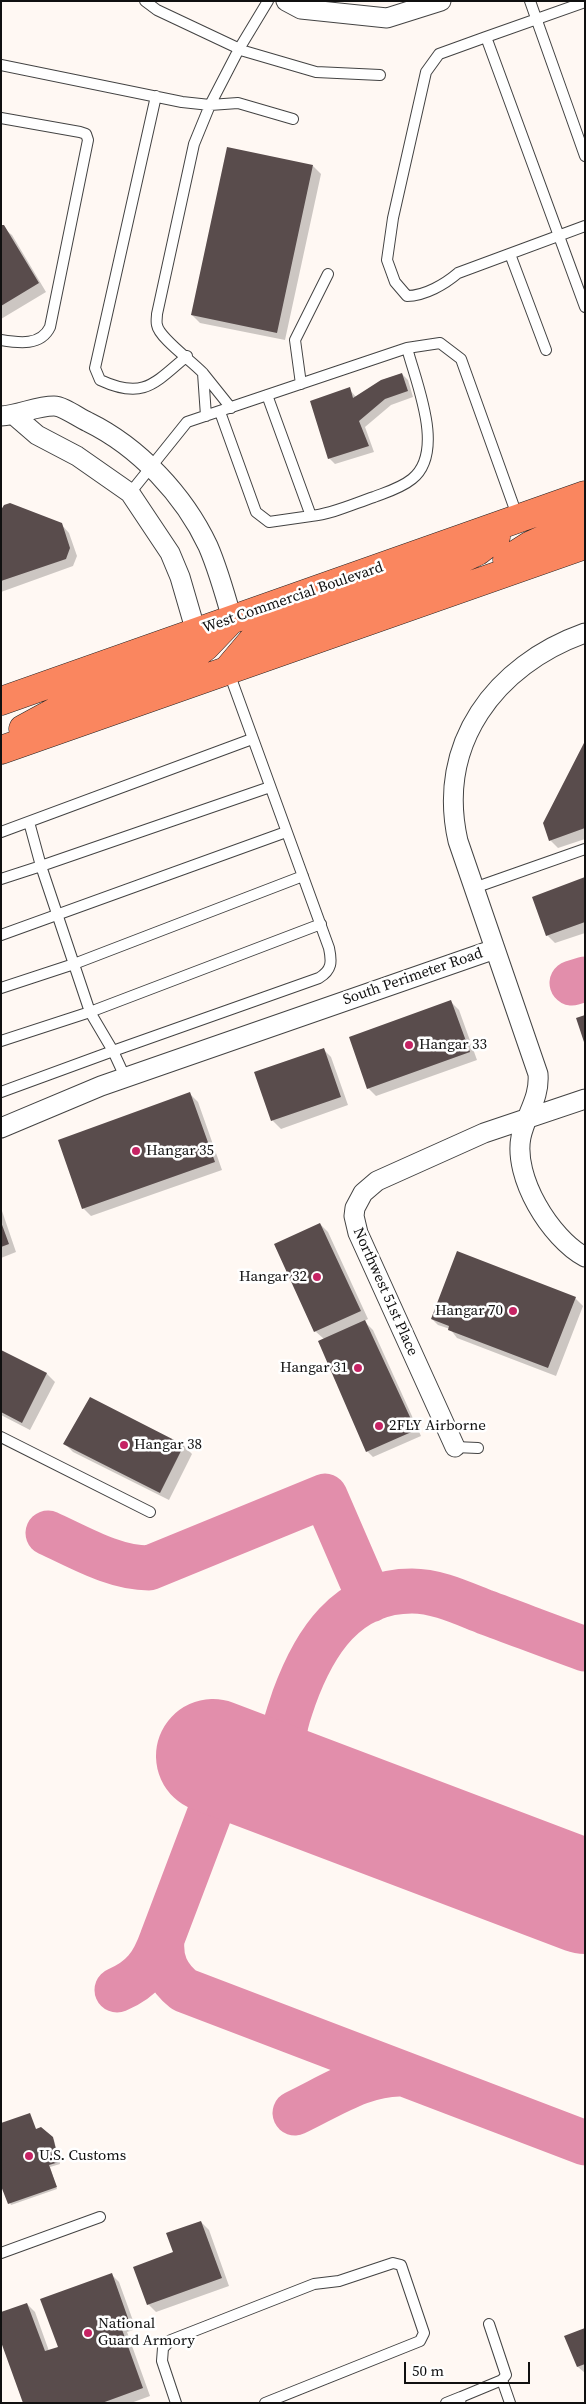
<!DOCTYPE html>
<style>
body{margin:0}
#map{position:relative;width:586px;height:2404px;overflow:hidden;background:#fff8f3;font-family:"Source Serif 4",serif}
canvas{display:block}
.frame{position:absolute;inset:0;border:2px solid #101010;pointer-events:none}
.scale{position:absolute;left:404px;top:2362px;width:126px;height:22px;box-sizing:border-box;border:2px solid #101010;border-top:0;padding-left:6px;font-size:15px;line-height:18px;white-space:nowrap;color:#101010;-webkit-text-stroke:4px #fff;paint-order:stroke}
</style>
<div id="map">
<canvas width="586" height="2404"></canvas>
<div class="frame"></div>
<div class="scale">50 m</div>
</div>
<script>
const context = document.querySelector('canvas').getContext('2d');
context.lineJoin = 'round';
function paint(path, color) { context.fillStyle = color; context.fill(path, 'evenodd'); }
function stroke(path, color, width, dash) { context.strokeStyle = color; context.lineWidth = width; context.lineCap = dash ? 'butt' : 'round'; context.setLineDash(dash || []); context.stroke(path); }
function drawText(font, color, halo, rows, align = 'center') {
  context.font = font + ' "Source Serif 4",serif'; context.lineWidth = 5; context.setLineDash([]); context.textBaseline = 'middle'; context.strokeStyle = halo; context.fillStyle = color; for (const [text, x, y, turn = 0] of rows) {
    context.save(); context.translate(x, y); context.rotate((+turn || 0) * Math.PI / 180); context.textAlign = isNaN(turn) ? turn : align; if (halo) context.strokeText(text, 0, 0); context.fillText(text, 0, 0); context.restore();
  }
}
const shadow = new Path2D(`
 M313 166 321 174 285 340 200 323 192 315Z
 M1 226 12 235 46 292 1 319Z
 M402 374 408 380 413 397 391 405 365 427 374 452 335 464 329 458 349 389 356 397Z
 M1 511 61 524 69 533 77 556 73 566 1 592Z
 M585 743V839L558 848 550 840Z
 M585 879V933L555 943 547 935Z
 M451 1002 459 1010 477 1060 376 1096 368 1088Z
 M323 1049 331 1057 348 1105 281 1129 273 1121 256 1073Z
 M190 1094 198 1102 222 1170 91 1216 83 1208Z
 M1 1208 16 1252 1 1258Z
 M320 1224 328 1232 368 1319 364 1321 373 1330 421 1436 373 1457 367 1451 324 1339 315 1331Z
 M575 1298 583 1306 556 1376 457 1338 450 1329 438 1325 432 1319Z
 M1 1351 47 1374 55 1382 30 1430 1 1415Z
 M90 1398 184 1446 192 1454 169 1500 73 1452 65 1444Z
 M41 2128 54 2140 60 2164 50 2167 57 2189 11 2205 10 2203 36 2130Z
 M201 2222 209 2230 229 2286 156 2312 148 2304 175 2253Z
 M111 2274 119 2282 136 2329 127 2332 150 2396 131 2403H24L27 2304 35 2312 49 2351 59 2347Z
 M585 2329V2373L578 2367 566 2337Z`);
const taxiway = new Path2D(`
 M572 983 585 979
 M48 1533C79 1547 114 1568 149 1568L325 1496 370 1600
 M229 1762 162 1939C160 1961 167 1976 184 1990L585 2143
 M323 1797C309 1783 292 1769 286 1750 280 1733 289 1714 294 1698 314 1643 346 1591 412 1591 437 1591 462 1603 485 1612 518 1624 551 1637 585 1649
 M117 1990C143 1979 153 1964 162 1939
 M295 2113C329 2097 365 2072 404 2074`);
const runway = new Path2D(`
 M213 1756 585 1897`);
const building = new Path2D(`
 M227 147 313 165 277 333 191 315Z
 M1 225H4L39 283 1 306Z
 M402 373 408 391 385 399 359 421 369 446 328 459 310 401 350 387 353 398 381 380Z
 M10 503 62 523 70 548 66 559 1 581V510L4 505Z
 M585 741V828L549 841 543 823Z
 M585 877V922L546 936 532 897Z
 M451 1000 470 1052 367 1089 349 1037Z
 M585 1015V1042H584L576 1018Z
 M324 1048 341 1097 271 1121 254 1072Z
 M190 1092 215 1162 82 1209 58 1140Z
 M1 1222 9 1244 1 1247Z
 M320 1223 361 1311 314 1332 274 1244Z
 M457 1251 576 1297 548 1368 448 1330 449 1326 431 1319Z
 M365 1320 416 1430 366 1452 318 1341Z
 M1 1350 47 1373 22 1423 1 1412Z
 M90 1397 184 1445 160 1493 63 1444Z
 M30 2113 36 2129 41 2127 53 2137 59 2162 49 2165 57 2187 8 2204 1 2186V2123Z
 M201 2221 222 2278 147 2305 133 2267 173 2252 166 2233Z
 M112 2273 129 2321 120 2324 143 2388 102 2403H23L1 2342V2312L27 2303 45 2351 58 2347 40 2299Z
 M585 2328V2364L577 2367 564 2336Z`);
const service = new Path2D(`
 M145 1 157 10 244 51 316 72 380 75
 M530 1 585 156
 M585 2 486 37 585 307
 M486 37 439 54 426 72 393 218 387 260 395 282 407 296C425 296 445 284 458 273L585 226
 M1 65 182 102 210 105 238 103 293 119
 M156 96 95 368 100 380C143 400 154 384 187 356
 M1 118 80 132 86 134 88 140 50 327C41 346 19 343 1 340
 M510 254 546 350
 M203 373C192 361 159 338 157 325 156 322 157 317 157 314L194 144 210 105 239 49 268 1
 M301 384 295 340 328 274
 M267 395 311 516C332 514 353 504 374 497 387 492 401 488 412 479 446 452 416 383 407 348
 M220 412 256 512 269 522 311 516
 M206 416 203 373 231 408
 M130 493 187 422 407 348 440 343 461 359 518 518
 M29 822 41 866 270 787
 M1 832 252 739
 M1 879 41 866 90 1012 113 1051 1 1092
 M474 888 585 849
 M1 935 286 832
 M1 988 74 964 303 876
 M1 1041 90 1012 321 924
 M125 1077 113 1051 319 978C332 970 332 962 329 948L228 670
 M1 1437 150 1512
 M455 1447 478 1448
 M1 2253 100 2217
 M502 2380 510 2403
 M176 2403 162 2361 163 2348 171 2340 314 2284 339 2281 393 2263 401 2265 424 2333 420 2341 265 2403
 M446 2403 461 2397
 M460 2403 461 2397 502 2380 506 2375 489 2324`);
const minor = new Path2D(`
 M286 1 301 9 387 18 441 1
 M1 416C19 415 36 406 54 406 63 406 79 418 88 422 139 447 184 495 208 546 218 569 225 594 232 619
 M15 416 37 435 77 456 130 493 170 553 180 577 196 632
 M585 633C495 665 436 744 458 841L538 1074C540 1098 526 1114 521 1137 513 1177 550 1238 585 1257
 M1 1128 101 1086 495 949
 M455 1447 358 1233 354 1216 355 1208 363 1193 377 1181 484 1133 585 1099`);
const trunk = new Path2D(`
 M507 560 529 546 585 520
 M229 668 251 642 269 631 430 574 478 551 496 537
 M1 701 585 495
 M23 729 78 699 189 659 205 647 228 623
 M1 750 585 545`);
const markers = [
 [409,1045,5,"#c52363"],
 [136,1151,5,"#c52363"],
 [317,1277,5,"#c52363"],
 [513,1311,5,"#c52363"],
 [358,1368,5,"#c52363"],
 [379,1426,5,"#c52363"],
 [124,1445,5,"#c52363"],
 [29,2156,5,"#c52363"],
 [88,2333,5,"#c52363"]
];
const streetNames = [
 ["West Commercial Boulevard",293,598,-19],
 ["South Perimeter Road",413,977,-19],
 ["Northwest 51st Place",385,1292,66]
];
const poiNames = [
 ["Hangar 33",419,1045],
 ["Hangar 35",146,1151],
 ["Hangar 32",307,1277,"right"],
 ["Hangar 70",503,1311,"right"],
 ["Hangar 31",348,1368,"right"],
 ["2FLY Airborne",389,1426],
 ["Hangar 38",134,1445],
 ["U.S. Customs",39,2156],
 ["National",98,2324],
 ["Guard Armory",98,2341]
];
paint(shadow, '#0003');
stroke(taxiway, '#e28eab', 45);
stroke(runway, '#e28eab', 114);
paint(building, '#594c4c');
stroke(service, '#434343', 12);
stroke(minor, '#434343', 21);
stroke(trunk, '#212121', 29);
stroke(service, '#fff', 10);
stroke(minor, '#fff', 19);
stroke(trunk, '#fa865f', 28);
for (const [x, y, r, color] of markers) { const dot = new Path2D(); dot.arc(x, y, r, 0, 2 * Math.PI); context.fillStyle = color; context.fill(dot); stroke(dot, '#fff', 2); }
drawText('15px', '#101010', '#fff', streetNames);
drawText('15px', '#101010', '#fff', poiNames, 'left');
</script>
